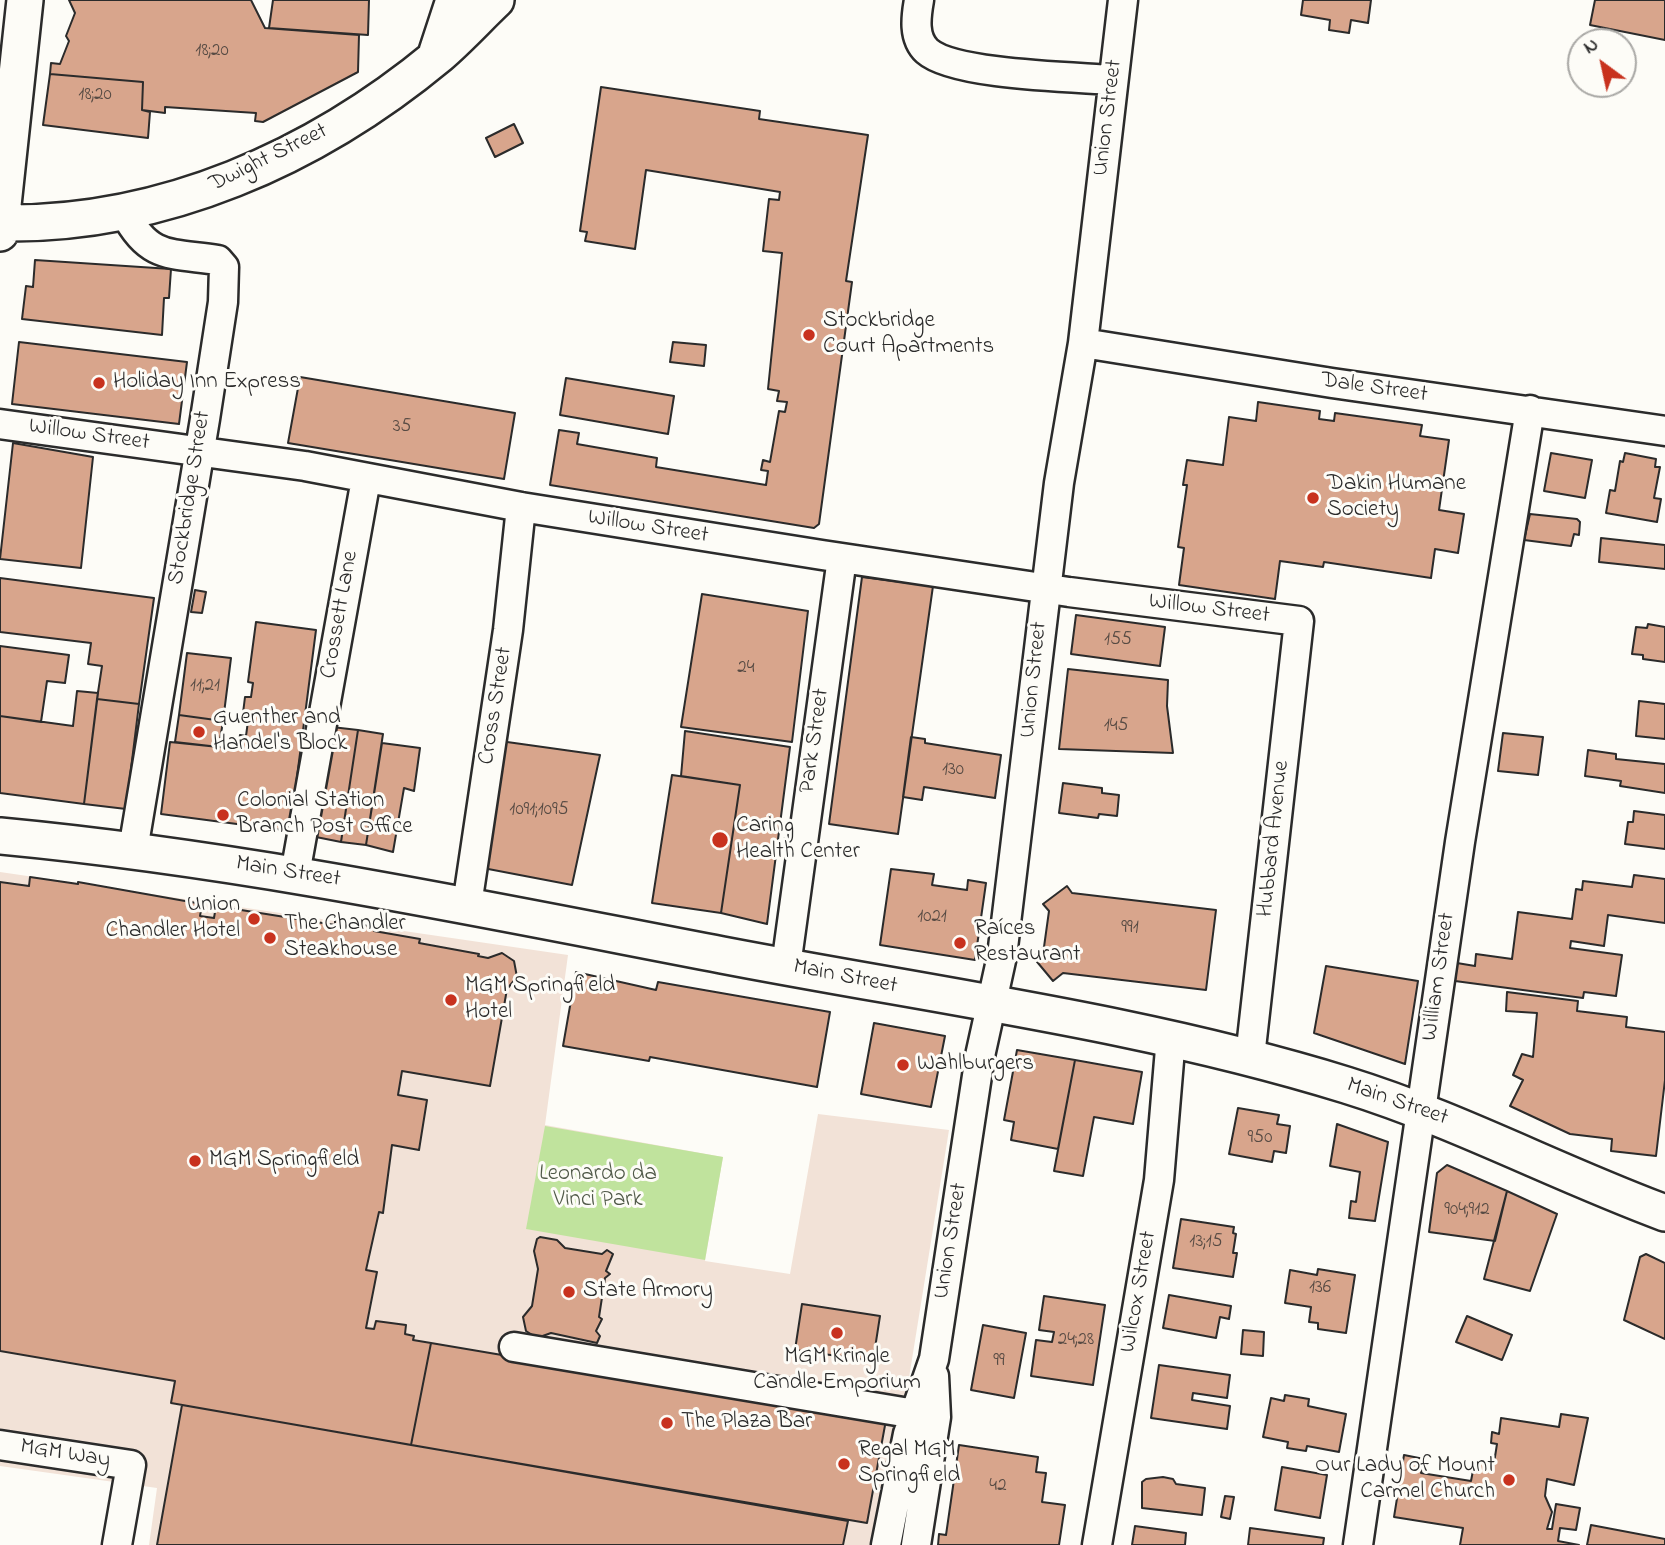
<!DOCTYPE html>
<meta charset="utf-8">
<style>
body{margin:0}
#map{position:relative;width:1665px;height:1545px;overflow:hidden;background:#fdfcf7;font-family:"Indie Flower",sans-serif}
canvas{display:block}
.north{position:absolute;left:1567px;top:28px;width:70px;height:70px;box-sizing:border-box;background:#fdfcf7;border:2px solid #a9a8a5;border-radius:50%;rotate:327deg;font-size:19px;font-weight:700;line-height:28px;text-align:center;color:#2b2b2b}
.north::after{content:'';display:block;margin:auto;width:24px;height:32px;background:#c8321e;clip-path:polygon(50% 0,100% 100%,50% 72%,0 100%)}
</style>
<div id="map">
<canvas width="1665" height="1545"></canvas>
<div class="north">N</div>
</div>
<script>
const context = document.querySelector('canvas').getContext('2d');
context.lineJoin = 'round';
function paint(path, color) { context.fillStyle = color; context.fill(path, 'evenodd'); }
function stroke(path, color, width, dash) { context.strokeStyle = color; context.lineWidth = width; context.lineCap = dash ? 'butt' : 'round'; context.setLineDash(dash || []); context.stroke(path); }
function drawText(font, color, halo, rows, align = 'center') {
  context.font = font + ' "Indie Flower",sans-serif'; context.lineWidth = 6; context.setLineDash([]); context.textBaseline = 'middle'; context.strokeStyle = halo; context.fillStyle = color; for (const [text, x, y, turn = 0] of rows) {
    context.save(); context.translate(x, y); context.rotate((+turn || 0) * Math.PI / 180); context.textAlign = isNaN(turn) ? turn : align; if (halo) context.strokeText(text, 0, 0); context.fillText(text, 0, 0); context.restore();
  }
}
const built = new Path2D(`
 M0 872 568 955 545 1125 723 1157 705 1261 790 1274 818 1114 949 1130 882 1545H149L157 1488 0 1466Z`);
const green = new Path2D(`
 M545 1126 723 1157 705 1260 526 1229Z`);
const building = new Path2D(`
 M69 0H251L265 28 359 35 358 72 263 122 255 121 256 113 165 107V113L142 110 143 82 50 74 51 63 60 64 69 41 66 36 75 13Z
 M273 0H369L368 35 269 28Z
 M1303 0H1371L1368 23 1351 20 1349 33 1329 30 1330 20 1301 15Z
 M1595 0H1665V40L1590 25Z
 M50 74 143 82 142 110 150 112 148 138 43 125Z
 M601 87 760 111 759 119 868 135 846 281 852 282 819 524 814 528 550 485 559 430 579 433 577 444 657 458 656 467 766 485 768 471 761 470 763 460 770 462 779 411 785 412 787 402 777 401 779 391 768 389 782 253 763 251 769 199 779 200 780 192 646 170 635 249 585 241 587 232 580 231Z
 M514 124 523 143 495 157 486 138Z
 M35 260 171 269 169 298H164L162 335 22 319 26 286 33 287Z
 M19 342 187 362 179 424 12 404Z
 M673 342 706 345 704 366 670 362Z
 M300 377 515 413 504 479 288 443Z
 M566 378 674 396 668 434 560 415Z
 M1258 402 1320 411 1319 419 1334 421 1335 413 1422 425 1420 436 1449 440 1439 510 1464 514 1458 553 1435 549 1431 578 1324 562 1323 567 1280 561 1275 599 1179 585 1184 548 1178 547 1187 485H1183L1187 460 1223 465 1229 417 1256 421Z
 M13 443 93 457 81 568 0 559Z
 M1551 453 1592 460 1585 498 1544 491Z
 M1625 453 1656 459 1655 467H1660L1654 498 1661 499 1657 522 1606 513 1610 490 1615 491 1620 461 1623 462Z
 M1530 514 1577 519 1580 522 1579 535 1574 534 1571 546 1524 540Z
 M1601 538 1665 545V569L1599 562Z
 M862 577 933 586 898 834 829 824Z
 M0 578 154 598 139 704 97 699 102 666 88 664 91 643 0 632Z
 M195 590 206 592 202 613 191 612Z
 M702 594 808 611 792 742 681 727Z
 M1076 615 1165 627 1160 666 1071 654Z
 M256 622 316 630 290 831 161 814 170 742 238 749 240 735 246 736 248 721H242L245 697H251L253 683 248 682Z
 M1648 624 1665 627V662L1643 659V655L1632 654 1636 627 1647 628Z
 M0 646 69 655 65 683 47 681 41 722 0 716Z
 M187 653 231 658 223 721 179 715Z
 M1068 669 1168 680 1167 706 1173 753 1059 749Z
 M77 691 98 693 84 804 0 793V716L73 726Z
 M97 699 139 704 126 809 84 804Z
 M1639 701 1665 704V739L1636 736Z
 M179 715 223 721 219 747 175 742Z
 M323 726 358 730 341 842 306 835Z
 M358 730 383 734 366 845 341 842Z
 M685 731 790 747 767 924 721 913 740 785 681 776Z
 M1503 733 1543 737 1538 775 1498 771Z
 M911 737 925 739V743L1001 755 995 798 924 787 922 800 903 797Z
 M500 741 600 755 572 885 483 868Z
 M382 743 420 748 414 791 404 788 393 852 366 845Z
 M1588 750 1616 754V759L1665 764V793L1620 786 1621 781 1585 776Z
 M672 775 740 785 721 913 652 903Z
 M1063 783 1102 788V793L1119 795 1117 816 1099 814 1098 818 1059 813Z
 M1634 811 1665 815V849L1625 844 1628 822H1633Z
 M891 869 934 874 932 885 967 890 968 880 986 883 975 960 880 945Z
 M1634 875 1665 879V923L1608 915 1604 946 1571 941 1570 948 1622 955 1616 996 1584 992 1583 998 1455 981 1457 963 1475 966 1476 954 1512 959 1518 912 1572 919 1576 889 1582 890 1583 881 1632 887Z
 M30 877 78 884V882L202 904 200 916 214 918 216 906 335 925V920L374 927V931L420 939 419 943 479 954 478 956 488 958 502 953 514 961 517 977 507 989 490 1086 402 1071 398 1095 427 1100 419 1150 392 1145 383 1213 379 1212 366 1270 377 1272 366 1328 374 1329 376 1321 406 1325 405 1334 414 1336 413 1340 431 1343 411 1445 171 1403 175 1381 0 1351V882L29 886Z
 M1067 886 1072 893 1216 910 1206 990 1063 973 1053 981 1033 957 1044 947 1049 911 1043 904Z
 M1326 966 1418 981 1405 1064 1314 1033Z
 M576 972 656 990 658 982 830 1012 817 1087 650 1057 649 1061 563 1046Z
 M1507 992 1578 1001 1577 1011 1627 1017 1626 1027 1665 1032V1080L1656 1156 1611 1151 1612 1139 1570 1134 1510 1106 1523 1080 1513 1075 1522 1054 1533 1057 1537 1013 1506 1011Z
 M874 1023 945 1036 931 1107 861 1094Z
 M1017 1050 1075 1060 1058 1149 1011 1140 1014 1122 1004 1120Z
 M1075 1060 1142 1072 1133 1124 1094 1117 1083 1176 1054 1171Z
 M1238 1108 1279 1115 1277 1124 1290 1126 1286 1153 1274 1151 1272 1162 1229 1154Z
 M1337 1124 1388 1142 1375 1221 1349 1218 1351 1201 1356 1202 1360 1172 1330 1166Z
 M1447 1165 1507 1191 1495 1241 1429 1232 1437 1173Z
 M1507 1191 1557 1214 1530 1291 1484 1279Z
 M1181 1219 1234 1227 1233 1233 1236 1234 1233 1253H1237L1233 1277 1173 1268Z
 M540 1237 557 1240 565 1248 602 1254 607 1250 613 1254 606 1271 610 1274 605 1278 599 1317 602 1319 596 1331 600 1336 597 1343 551 1333 537 1338 526 1331 523 1317 532 1306 538 1269 534 1251 537 1239Z
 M1646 1254 1665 1263V1339L1624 1320 1640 1257Z
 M1318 1269 1355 1275 1346 1333 1318 1329V1323L1309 1322 1311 1307 1285 1303 1290 1270 1317 1275Z
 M1169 1295 1231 1306 1229 1319 1220 1317 1216 1338 1163 1328Z
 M1044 1296 1105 1305 1093 1385 1031 1376 1036 1340 1052 1342 1054 1332 1039 1330Z
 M802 1304 880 1316 873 1361 795 1350Z
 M1467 1316 1512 1335 1502 1360 1456 1342Z
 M983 1325 1026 1333 1014 1398 971 1390Z
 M1243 1330 1264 1332 1263 1356 1241 1354Z
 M431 1343 886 1420 867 1523 411 1445Z
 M1159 1365 1230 1375 1227 1398 1193 1393 1192 1400 1230 1406 1227 1429 1151 1418Z
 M1285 1395 1309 1399 1308 1406 1346 1414 1339 1452 1307 1446 1306 1451 1287 1448 1288 1442 1263 1437 1271 1398 1284 1401Z
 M182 1405 848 1521 843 1545H157Z
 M1561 1414 1588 1418 1574 1485 1547 1479 1545 1496 1552 1512 1547 1529H1552L1556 1504 1580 1508 1576 1530 1560 1528 1558 1541 1579 1545H1460L1463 1528 1394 1517 1404 1455 1424 1459 1421 1473 1471 1481 1475 1460 1494 1463 1497 1444 1491 1443 1492 1432 1499 1434 1501 1418 1559 1427Z
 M959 1445 1038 1457 1036 1472 1046 1473 1042 1502 1065 1505 1059 1545H938L939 1534 946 1535Z
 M1282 1467 1327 1475 1320 1518 1275 1510Z
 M1163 1477 1173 1479 1176 1484 1205 1488 1202 1515 1142 1508V1482L1146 1479Z
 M1225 1496 1234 1497 1230 1519 1221 1517Z
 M1591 1525 1665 1539V1545H1587Z
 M1135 1526 1186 1533 1185 1545H1132Z
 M1250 1528 1324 1538 1323 1545H1248Z`);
const minor = new Path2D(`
 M919 0C916 17 913 38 927 51 954 75 1073 77 1112 80
 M125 213C149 260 172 253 218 260L224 267 223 302 205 419 133 850
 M1083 343 1332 383 1665 431
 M0 424 305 466 521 507 822 555 1069 592 1299 621 1250 1057
 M295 874 366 479
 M467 905 508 630 521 507
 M786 966 842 558
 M514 1347 915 1414
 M0 1445 131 1465 117 1545
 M886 1545 908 1434 934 1359 980 1056 1002 956 1059 483 1083 343 1123 0
 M916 1545 936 1417 934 1376
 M1097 1545 1159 1180 1171 1037
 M1358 1545 1460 842 1530 410`);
const major = new Path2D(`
 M437 52 454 0
 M0 223C162 226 315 158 439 55 459 38 477 18 496 0
 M0 233 25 0
 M0 836C244 859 482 909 722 955 930 995 1142 1022 1346 1085 1456 1119 1557 1173 1665 1213`);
const markers = [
 [809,335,7,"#c8321e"],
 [99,383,7,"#c8321e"],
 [1313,498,7,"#c8321e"],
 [199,732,7,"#c8321e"],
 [223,815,7,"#c8321e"],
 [720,840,9,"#c8321e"],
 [254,919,7,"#c8321e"],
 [270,938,7,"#c8321e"],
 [960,943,7,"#c8321e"],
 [451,1000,7,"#c8321e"],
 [903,1065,7,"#c8321e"],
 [195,1161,7,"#c8321e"],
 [569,1292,7,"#c8321e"],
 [837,1333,7,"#c8321e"],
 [667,1423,7,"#c8321e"],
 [844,1464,7,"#c8321e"],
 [1509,1480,7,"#c8321e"]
];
const numberNames = [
 ["18;20",212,52],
 ["18;20",95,96],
 ["35",402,428],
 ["155",1118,641],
 ["24",746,669],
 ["11;21",205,687],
 ["145",1116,727],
 ["130",953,771],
 ["1091;1095",539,811],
 ["1021",932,918],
 ["991",1130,929],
 ["950",1260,1139],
 ["904;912",1467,1211],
 ["13;15",1206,1243],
 ["136",1320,1289],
 ["24;28",1076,1341],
 ["99",999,1362],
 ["42",998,1487]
];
const streetNames = [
 ["Union Street",1109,118,-83],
 ["Dwight Street",269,159,-26],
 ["Dale Street",1374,389,8],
 ["Willow Street",89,436,8],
 ["Stockbridge Street",191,498,-81],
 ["Willow Street",648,528,9],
 ["Willow Street",1209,610,7],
 ["Crossett Lane",341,615,-80],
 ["Union Street",1035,680,-84],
 ["Cross Street",497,706,-81],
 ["Park Street",816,741,-82],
 ["Hubbard Avenue",1275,839,-84],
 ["Main Street",288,873,9],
 ["William Street",1440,977,-82],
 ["Main Street",845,978,11],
 ["Main Street",1397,1103,19],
 ["Union Street",952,1241,-81],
 ["Wilcox Street",1140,1292,-80],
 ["MGM Way",65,1455,9]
];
const poiNames = [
 ["Stockbridge",823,322],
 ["Court Apartments",823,348],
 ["Holiday Inn Express",113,383],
 ["Dakin Humane",1327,485],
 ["Society",1327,511],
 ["Guenther and",213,719],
 ["Handel's Block",213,745],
 ["Colonial Station",237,802],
 ["Branch Post Office",237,828],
 ["Caring",736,827],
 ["Health Center",736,853],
 ["Union",240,906,"right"],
 ["Chandler Hotel",240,932,"right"],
 ["The Chandler",284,925],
 ["Steakhouse",284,951],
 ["Raíces",974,930],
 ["Restaurant",974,956],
 ["MGM Springfield",465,987],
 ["Hotel",465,1013],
 ["Wahlburgers",917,1065],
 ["MGM Springfield",209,1161],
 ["State Armory",583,1292],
 ["MGM Kringle",837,1358,"center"],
 ["Candle Emporium",837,1384,"center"],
 ["The Plaza Bar",681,1423],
 ["Regal MGM",858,1451],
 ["Springfield",858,1477],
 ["Our Lady of Mount",1495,1467,"right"],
 ["Carmel Church",1495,1493,"right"]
];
const parkNames = [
 ["Leonardo da",598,1175],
 ["Vinci Park",598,1201]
];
paint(built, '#f2e2d7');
paint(green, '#c0e39d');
paint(building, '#d8a58c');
stroke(building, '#2b2b2b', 2);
stroke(minor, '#2b2b2b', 33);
stroke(major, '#2b2b2b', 40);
stroke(minor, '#fdfcf7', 28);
stroke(major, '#fdfcf7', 35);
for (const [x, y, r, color] of markers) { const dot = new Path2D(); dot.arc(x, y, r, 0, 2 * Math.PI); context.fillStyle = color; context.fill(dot); stroke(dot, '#fdfcf7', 2.5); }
drawText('19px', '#564a43', null, numberNames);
drawText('23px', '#2b2b2b', '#fdfcf7', streetNames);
drawText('23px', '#2b2b2b', '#fdfcf7', poiNames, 'left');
drawText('23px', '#505948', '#fdfcf7', parkNames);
</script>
